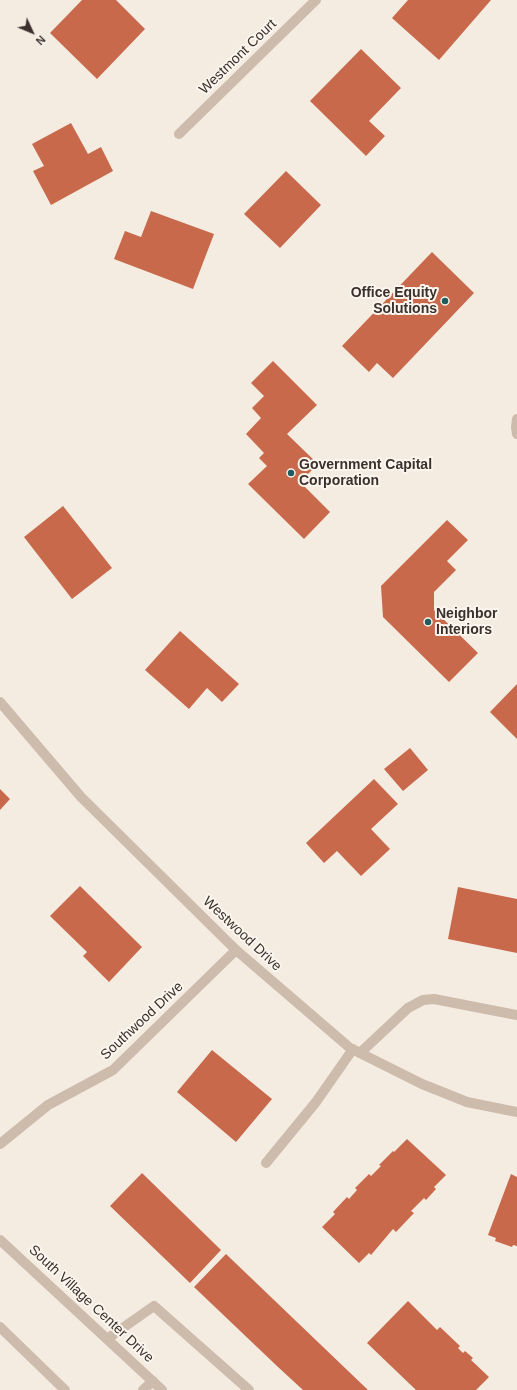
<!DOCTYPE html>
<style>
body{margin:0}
#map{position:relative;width:517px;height:1390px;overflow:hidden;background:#f4ebe1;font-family:Helvetica,sans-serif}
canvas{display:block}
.north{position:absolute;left:12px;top:12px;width:40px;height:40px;-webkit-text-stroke:3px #fbf5ee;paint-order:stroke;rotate:134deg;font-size:11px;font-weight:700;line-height:16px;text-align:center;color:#3b302b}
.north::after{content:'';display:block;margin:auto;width:14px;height:18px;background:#3b302b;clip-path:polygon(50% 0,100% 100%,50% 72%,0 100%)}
</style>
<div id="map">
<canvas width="517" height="1390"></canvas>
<div class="north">N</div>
</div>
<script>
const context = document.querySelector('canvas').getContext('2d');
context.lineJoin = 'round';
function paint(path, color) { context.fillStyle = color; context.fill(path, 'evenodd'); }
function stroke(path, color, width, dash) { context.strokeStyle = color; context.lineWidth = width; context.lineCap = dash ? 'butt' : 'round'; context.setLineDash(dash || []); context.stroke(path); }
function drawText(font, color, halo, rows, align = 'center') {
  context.font = font + ' Helvetica,sans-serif'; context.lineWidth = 4; context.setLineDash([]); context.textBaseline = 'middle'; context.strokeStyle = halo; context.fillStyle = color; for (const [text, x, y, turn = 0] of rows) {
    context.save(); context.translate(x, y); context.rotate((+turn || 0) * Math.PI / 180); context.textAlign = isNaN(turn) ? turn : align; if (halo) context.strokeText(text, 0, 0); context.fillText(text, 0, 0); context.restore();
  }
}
const building = new Path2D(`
 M82 0H116L145 29 97 79 50 33Z
 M408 0H491L439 60 392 18Z
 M361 49 401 88 369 121 385 136 366 156 310 101Z
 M71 123 88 154 101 147 113 171 51 205 33 171 44 166 32 144Z
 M286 171 321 205 280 248 244 214Z
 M151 211 214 234 193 289 114 259 125 231 141 237Z
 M432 252 474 293 393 378 377 363 369 372 342 346Z
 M273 361 317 405 287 434 318 464 300 482 330 512 304 539 248 484 267 466 259 458 264 453 246 434 261 418 252 408 264 396 251 383Z
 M63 506 112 568 72 599 24 537Z
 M447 520 468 540 447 561 456 570 434 592V610L478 653 449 682 383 617 381 586Z
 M180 631 239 684 222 702 207 688 189 709 145 670Z
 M517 684V739L490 712Z
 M410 748 428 770 403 791 384 769Z
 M374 779 398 804 371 829 390 849 361 876 337 851 324 863 306 843Z
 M0 789 10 799 0 810Z
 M80 886 142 947 109 982 83 956 87 952 50 916Z
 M458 887 517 899V953L448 939Z
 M212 1050 272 1099 236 1142 177 1092Z
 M407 1139 446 1175 434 1187 436 1189 426 1200 424 1198 411 1211 414 1213 396 1232 393 1229 371 1255 369 1253 359 1263 322 1227 335 1214 333 1212 347 1197 349 1199 357 1190 355 1188 369 1174 371 1176 381 1166 379 1165 393 1151 394 1152Z
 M142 1173 221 1250 190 1283 110 1206Z
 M511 1174 517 1177V1246L513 1245 512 1247 495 1241 496 1238 488 1235Z
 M226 1254 368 1390H303L278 1367 194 1287Z
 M408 1301 437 1330 440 1327 460 1346 458 1348 463 1353 465 1351 473 1358 471 1360 489 1377 476 1390H416L367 1343Z`);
const minor = new Path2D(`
 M179 134 316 0
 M517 419 516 427 517 434
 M0 702 81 797 236 950 350 1048 422 1084 467 1102 517 1112
 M360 1053 408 1008 423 1000 434 999 517 1015
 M0 1144 48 1105 113 1070 236 950
 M266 1163 316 1102 353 1049
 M0 1240 162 1390
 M0 1327 65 1390
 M107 1339 154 1306 249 1390
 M143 1390 153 1381`);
const markers = [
 [445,301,4,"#1f5a5e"],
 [291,473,4,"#1f5a5e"],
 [428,622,4,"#1f5a5e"]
];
const streetNames = [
 ["Westmont Court",238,57,-44],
 ["Westwood Drive",242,934,43],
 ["Southwood Drive",142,1021,-43],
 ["South Village Center Drive",91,1304,43]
];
const poiNames = [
 ["Office Equity",437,293,"right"],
 ["Solutions",437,309,"right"],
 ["Government Capital",299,465],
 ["Corporation",299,481],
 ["Neighbor",436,614],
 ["Interiors",436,630]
];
paint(building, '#c8694b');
stroke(minor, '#cdbbac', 10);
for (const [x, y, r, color] of markers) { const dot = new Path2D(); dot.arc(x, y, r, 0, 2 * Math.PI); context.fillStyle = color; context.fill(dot); stroke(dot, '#fbf5ee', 1.5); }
drawText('14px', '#3b302b', '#fbf5ee', streetNames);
drawText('bold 14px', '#3b302b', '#fbf5ee', poiNames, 'left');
</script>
